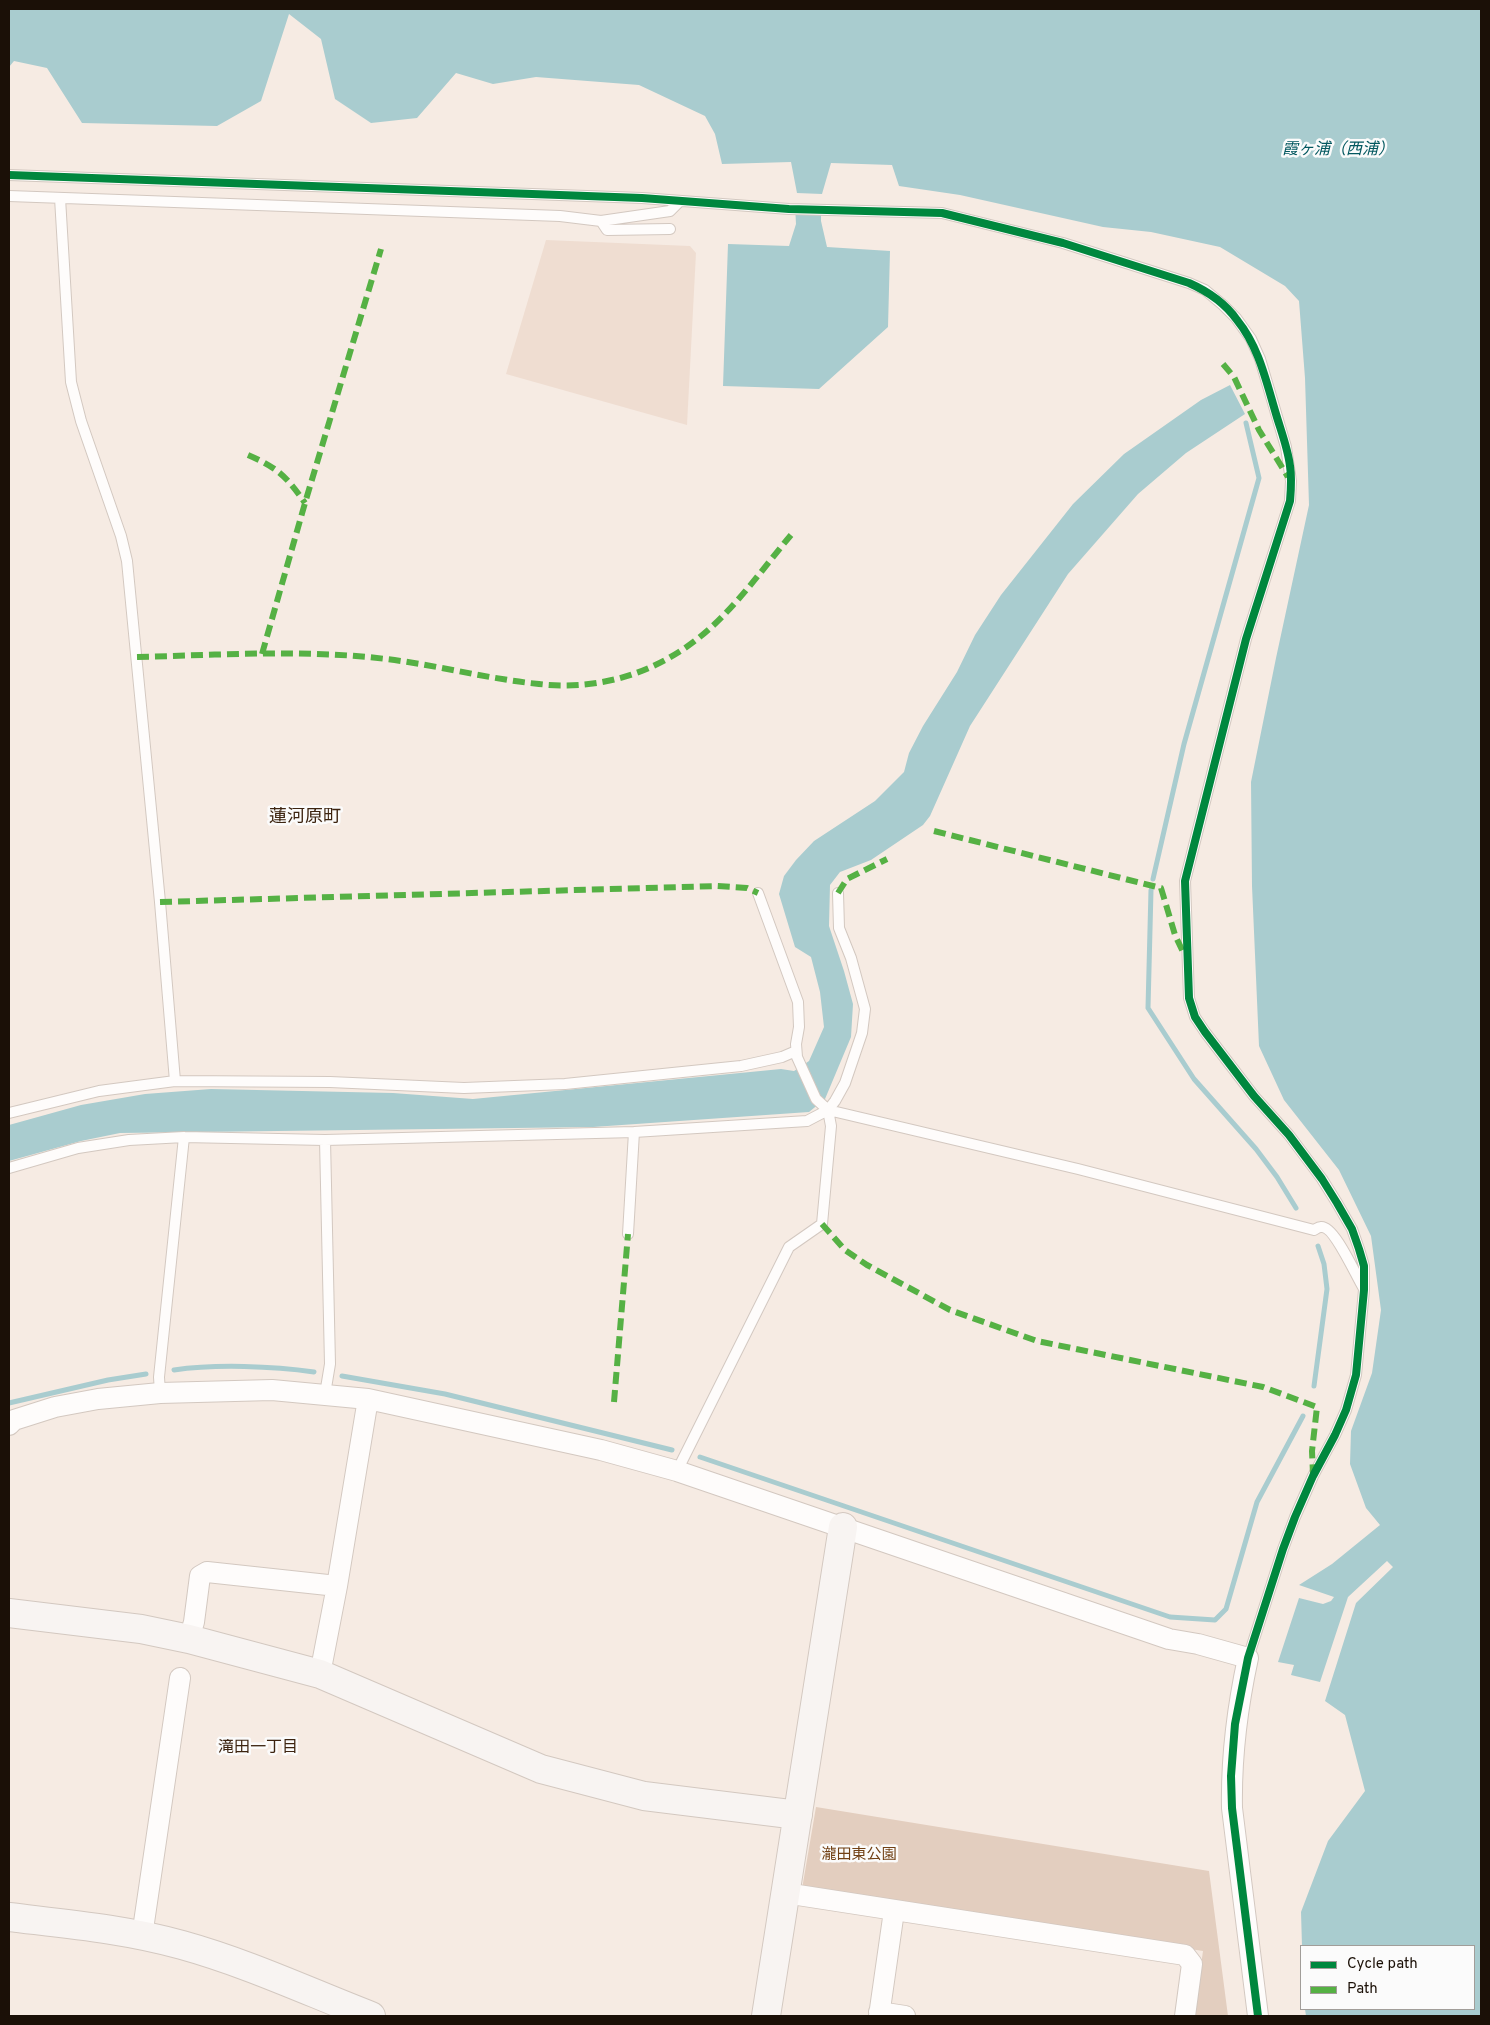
<!DOCTYPE html>
<meta charset="utf-8">
<style>
body{margin:0}
#map{position:relative;width:1490px;height:2025px;overflow:hidden;background:#f6ebe3;font-family:Overpass,sans-serif}
canvas{display:block}
.frame{position:absolute;inset:0;border:10px solid #1b1007;pointer-events:none}
.legend{position:absolute;left:1300px;top:1945px;width:175px;height:65px;box-sizing:border-box;background:#fbfbfb;border:1px solid #a19d99;margin:0;padding:6px 9px;list-style:none;font-size:15px;color:#1b1007}
.legend li{display:flex;align-items:center;gap:10px;height:25px}
.legend b{width:25px;border:1px solid #a19d99}
</style>
<div id="map">
<canvas width="1490" height="2025"></canvas>
<div class="frame"></div>
<ul class="legend">
<li><b style="height:6px;background:#00873e"></b>Cycle path</li>
<li><b style="height:6px;background:#55b144"></b>Path</li>
</ul>
</div>
<script>
const context = document.querySelector('canvas').getContext('2d');
context.lineJoin = 'round';
function paint(path, color) { context.fillStyle = color; context.fill(path, 'evenodd'); }
function stroke(path, color, width, dash) { context.strokeStyle = color; context.lineWidth = width; context.lineCap = dash ? 'butt' : 'round'; context.setLineDash(dash || []); context.stroke(path); }
function drawText(font, color, halo, rows, align = 'center') {
  context.font = font + ' Overpass,"Noto Sans JP",sans-serif'; context.lineWidth = 5; context.setLineDash([]); context.textBaseline = 'middle'; context.strokeStyle = halo; context.fillStyle = color; for (const [text, x, y, turn = 0] of rows) {
    context.save(); context.translate(x, y); context.rotate((+turn || 0) * Math.PI / 180); context.textAlign = isNaN(turn) ? turn : align; if (halo) context.strokeText(text, 0, 0); context.fillText(text, 0, 0); context.restore();
  }
}
const built = new Path2D(`
 M546 240 690 246 696 253 687 425 506 374Z`);
const green = new Path2D(`
 M816 1807 1209 1871 1228 2016H1194L1203 1951 802 1889Z`);
const water = new Path2D(`
 M9 9H1481V2016H1306L1305 2009H1474V1946H1302L1301 1912 1328 1841 1365 1791 1345 1715 1325 1701 1356 1603 1393 1567 1387 1561 1348 1597 1320 1682 1291 1675 1294 1665 1278 1662 1299 1598 1323 1604 1331 1601 1334 1597 1299 1585 1332 1564 1380 1525 1366 1508 1350 1464 1351 1431 1372 1373 1381 1310 1371 1236 1339 1170 1284 1100 1259 1046 1252 886 1251 782 1276 658 1309 505 1305 378 1299 301 1285 286 1220 247 1151 232 1103 227 960 195 899 186 892 165 831 163 822 194 797 193 791 162 722 164 715 134 705 116 639 85 536 77 493 84 456 73 417 118 371 123 335 99 321 39 289 14 261 101 217 126 82 123 47 68 14 61 9 67Z
 M795 205H821V221L827 247 890 251 888 327 819 389 723 386 728 244 789 246 796 224Z
 M1230 385 1245 414 1186 453 1138 494 1068 574 970 726 930 816 923 825 871 860 840 872 830 885 829 926 844 971 853 1004 851 1037 825 1099 809 1112 593 1127 120 1133 81 1141 9 1161V1125L81 1105 145 1094 211 1089 393 1093 473 1099 781 1069 794 1071 809 1061 824 1027 820 992 811 957 795 947 779 894 784 876 796 860 814 841 875 801 904 772 909 753 923 726 957 672 975 635 1001 595 1073 504 1124 454 1201 400Z`);
const stream = new Path2D(`
 M1153 879 1184 744 1259 478 1246 423
 M1151 890 1148 1008 1194 1079 1256 1149 1277 1177 1296 1208
 M174 1370C215 1364 273 1366 314 1372
 M342 1376 445 1394 672 1450
 M1314 1386 1327 1289 1324 1264 1318 1246
 M9 1403 108 1380 146 1374
 M700 1457 1170 1617 1215 1620 1226 1609 1257 1502 1303 1416`);
const lane = new Path2D(`
 M9 175 642 198 789 209 942 213 1063 243 1189 283 1205 290 1223 305 1236 318 1251 339 1260 359 1286 447 1291 481 1290 501 1246 639 1185 881 1189 998 1195 1017 1205 1032 1254 1096 1289 1135 1322 1179 1337 1203 1352 1229 1359 1249 1364 1266V1290L1356 1375 1346 1410 1335 1435 1313 1476 1295 1517 1283 1549 1248 1658
 M9 196 560 216 601 221 670 211 680 201
 M60 198 71 382 81 421 121 536 127 561 160 902 175 1081
 M601 221 607 230 670 229
 M758 893 798 1002 799 1027 796 1044 797 1057 816 1099 828 1110 1078 1169 1314 1230C1316 1229 1318 1227 1321 1227 1334 1225 1356 1276 1363 1287
 M9 1113 99 1091 175 1081 330 1082 464 1088 565 1084 741 1066 782 1057 796 1051
 M325 1140 330 1364 325 1394
 M9 1168 78 1148 129 1140 184 1137 325 1140 634 1132 807 1121 828 1110 835 1101 845 1083 862 1033 865 1009 851 958 839 928 838 893
 M628 1234 634 1132
 M160 1393 159 1377 184 1137
 M677 1471 789 1247 822 1224 831 1126 828 1110`);
const street = new Path2D(`
 M9 1425 14 1420 55 1407 98 1399 160 1393 272 1390 368 1399 601 1450 677 1471 1169 1639 1198 1644 1248 1658C1237 1709 1231 1756 1232 1808L1258 2016
 M189 1639 194 1622 200 1576 207 1572 337 1586
 M320 1674 337 1586 368 1399
 M785 1893 1185 1955 1192 1964 1185 2016
 M142 1936 180 1678
 M879 2012 905 2016
 M879 2016 894 1911`);
const secondary = new Path2D(`
 M9 1613 141 1629 189 1639 320 1674 541 1769 644 1796 798 1815
 M9 1917C67 1924 125 1929 182 1945 247 1963 309 1992 371 2016
 M766 2016 843 1527`);
const quiet = new Path2D(`
 M1223 364 1234 377 1259 430 1288 477
 M248 455C278 468 286 476 305 503
 M262 654 305 503 381 249
 M137 657C220 655 304 649 386 659 437 665 488 679 539 684 601 691 660 672 707 631 739 603 764 567 791 535
 M934 831 1161 888 1175 935 1184 954
 M838 893 847 879 887 859
 M160 902 717 886 747 888 758 893
 M822 1224 845 1250 867 1265 950 1310 1037 1341 1263 1387 1317 1407 1312 1451 1313 1474
 M614 1402 628 1234`);
const cycleway = new Path2D(`
 M9 175 642 198 789 209 942 213 1063 243 1189 283C1207 291 1225 303 1237 320 1259 347 1266 381 1276 414 1281 431 1288 449 1290 466 1292 478 1291 489 1290 501L1246 639 1185 881 1189 998 1195 1017 1205 1032 1254 1096 1289 1135 1322 1179 1337 1203 1352 1229 1359 1249 1364 1266V1290L1356 1375 1346 1410 1335 1435 1313 1476 1295 1517 1283 1549 1248 1658 1235 1724 1231 1776 1232 1808 1258 2016`);
const parkNames = [
 ["瀧田東公園",859,1856]
];
const waterNames = [
 ["霞ヶ浦（西浦）",1338,151]
];
const neighbourhoodNames = [
 ["滝田一丁目",258,1749]
];
const quarterNames = [
 ["蓮河原町",305,818]
];
paint(built, '#efddd1');
paint(green, '#e3cebf');
paint(water, '#a9cccf');
stroke(stream, '#a9cccf', 5);
stroke(lane, '#d3c8c0', 12);
stroke(street, '#d3c8c0', 22);
stroke(secondary, '#d3c8c0', 30);
stroke(lane, '#fefcfb', 10);
stroke(street, '#fefcfb', 20);
stroke(secondary, '#f8f4f2', 28);
stroke(quiet, '#55b144', 6, [12, 6]);
stroke(cycleway, '#00873e', 8);
drawText('15px', '#714014', '#fbfbfb', parkNames);
drawText('italic 16px', '#02575f', '#fbfbfb', waterNames);
drawText('16px', '#3d2410', '#fbfbfb', neighbourhoodNames);
drawText('18px', '#3d2410', '#fbfbfb', quarterNames);
</script>
